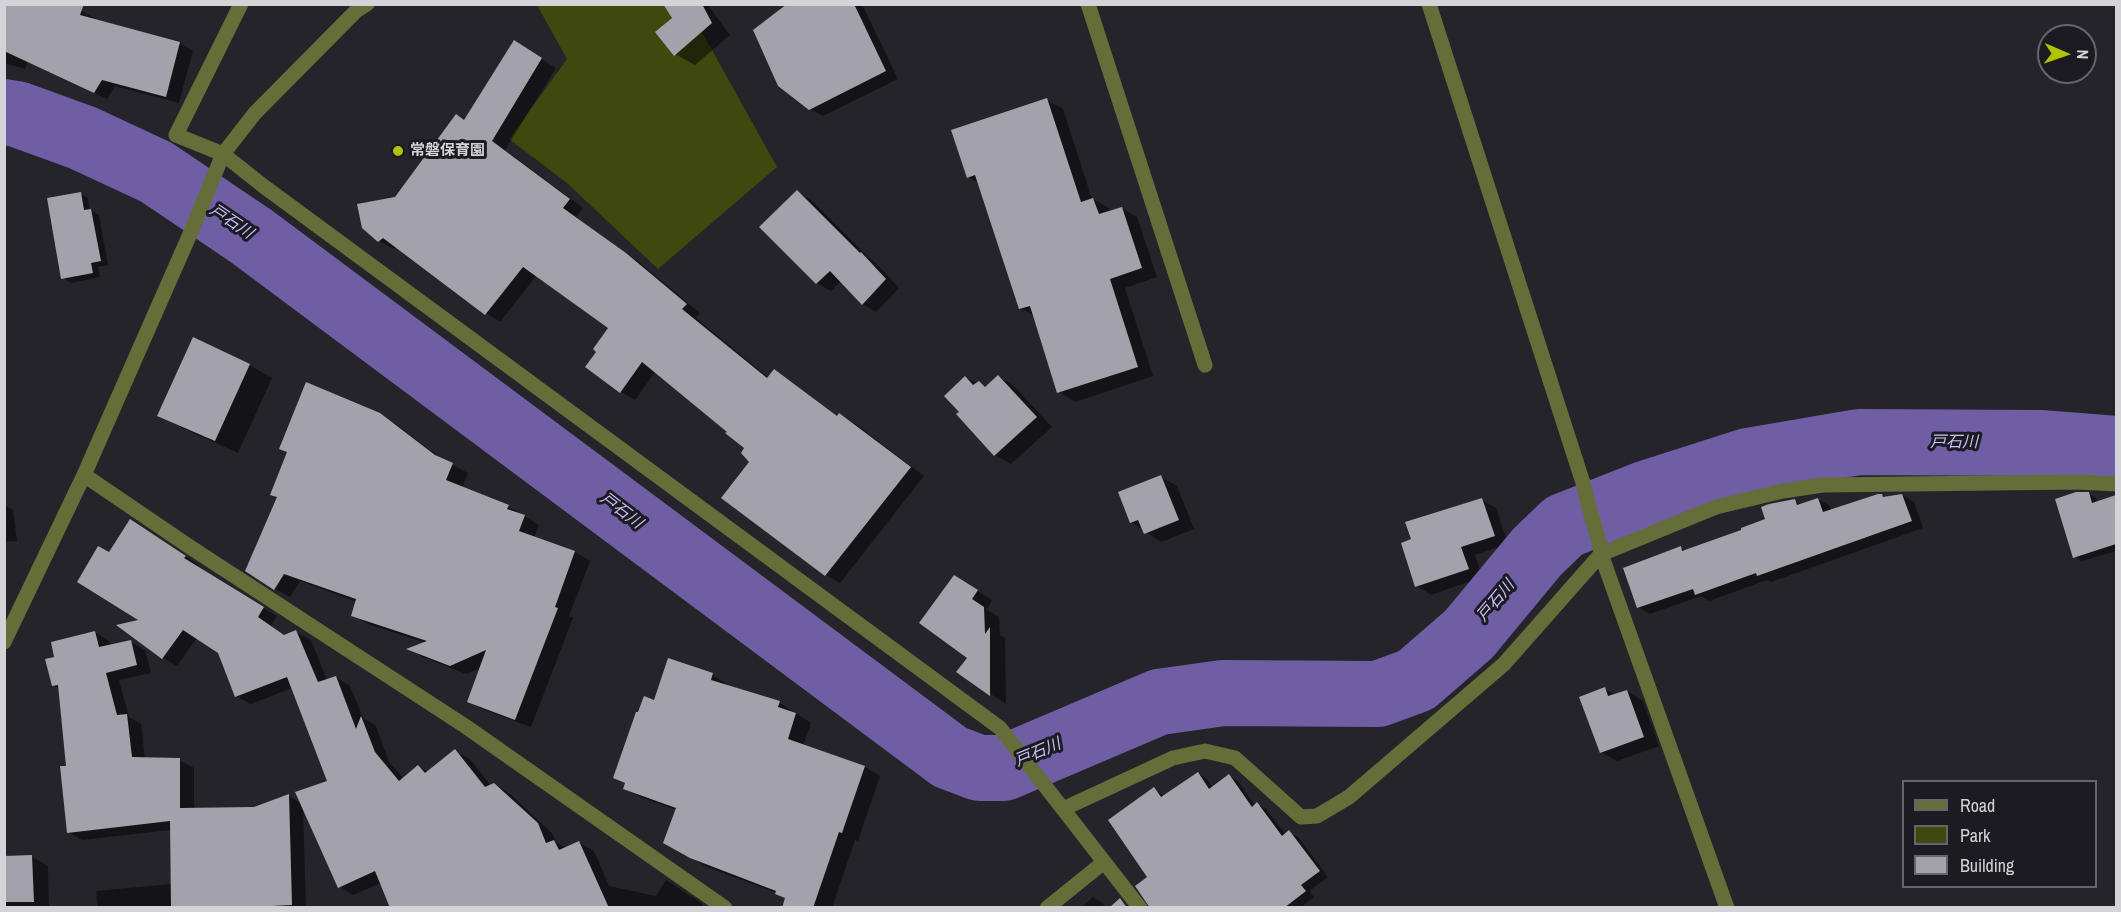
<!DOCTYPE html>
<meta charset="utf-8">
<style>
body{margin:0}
#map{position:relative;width:2121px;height:912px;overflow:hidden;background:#26242b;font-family:"Archivo Narrow",sans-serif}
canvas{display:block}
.frame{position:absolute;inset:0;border:6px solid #d4d3d8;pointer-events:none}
.legend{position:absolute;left:1902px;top:780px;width:195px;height:108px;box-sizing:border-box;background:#1c1b22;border:2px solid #66656b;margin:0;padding:8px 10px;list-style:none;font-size:18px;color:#d4d3d8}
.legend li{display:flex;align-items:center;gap:12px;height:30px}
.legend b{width:30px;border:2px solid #66656b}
.north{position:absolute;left:2037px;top:24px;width:60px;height:60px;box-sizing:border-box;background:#1c1b22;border:2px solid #66656b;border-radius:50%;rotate:92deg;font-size:16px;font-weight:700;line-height:24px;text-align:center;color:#d4d3d8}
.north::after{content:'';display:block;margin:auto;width:21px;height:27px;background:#afc504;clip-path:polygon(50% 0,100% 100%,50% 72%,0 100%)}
</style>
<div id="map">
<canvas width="2121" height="912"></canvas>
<div class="frame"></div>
<ul class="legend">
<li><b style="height:8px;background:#656e39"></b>Road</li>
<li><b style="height:16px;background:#3f480f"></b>Park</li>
<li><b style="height:16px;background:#a3a2ab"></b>Building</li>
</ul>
<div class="north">N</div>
</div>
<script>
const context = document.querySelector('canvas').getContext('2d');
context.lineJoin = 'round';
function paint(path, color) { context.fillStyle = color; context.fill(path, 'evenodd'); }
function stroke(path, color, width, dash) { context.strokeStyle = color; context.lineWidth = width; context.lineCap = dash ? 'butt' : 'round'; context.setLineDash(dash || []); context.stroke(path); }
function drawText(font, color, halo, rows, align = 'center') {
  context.font = font + ' "Archivo Narrow","Noto Sans JP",sans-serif'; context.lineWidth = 6; context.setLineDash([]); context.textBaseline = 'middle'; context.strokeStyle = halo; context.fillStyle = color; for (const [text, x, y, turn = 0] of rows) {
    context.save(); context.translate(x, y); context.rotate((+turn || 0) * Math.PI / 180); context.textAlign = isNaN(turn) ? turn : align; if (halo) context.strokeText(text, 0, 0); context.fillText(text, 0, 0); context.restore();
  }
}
const green = new Path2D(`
 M537 5H687L777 167 658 269 567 183 509 139 567 59Z`);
const shadow = new Path2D(`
 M4 4H84L82 11 94 18 93 20 180 43 193 51 179 103 115 86 107 99 28 62 25 69 4 63Z
 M665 4H707L730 35 695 65 675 54 674 19Z
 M790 4H862L898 79 823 116 810 109Z
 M528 51 556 68 505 150 583 208 576 217 640 263 700 313 696 318 769 378 774 371 788 379 838 417 839 415 854 423 924 476 840 583 826 575 751 461 746 447 655 372 635 400 621 392 598 351 610 328 537 275 500 322 486 313 397 246 394 249 379 241 396 199Z
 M1047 100 1063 109 1092 199 1109 208 1110 212 1121 208 1137 217 1157 277 1125 288 1153 376 1075 402 1059 392 1035 316 1020 308 979 183 968 177Z
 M798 192 811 200 869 258 875 262 899 288 876 312 862 304 841 281 831 291 817 283Z
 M81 194 88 198 90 210 99 215 108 265 98 267 100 277 71 283 63 278Z
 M249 365 272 378 238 453 182 428 159 415Z
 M998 376 1014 386 1052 427 1011 464 995 455 961 412 966 378 987 387Z
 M380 415 396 424 443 460 468 473 462 488 508 506 539 525 534 538 575 552 590 561 569 616 573 618 531 727 484 710 469 702 482 667 466 674 423 657 410 649 426 643 368 624 353 615 357 602 300 581 290 597 275 589Z
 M1161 477 1177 486 1194 529 1161 542 1131 522Z
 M2088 494 2096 498 2098 503 2116 497V551L2082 561 2075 557Z
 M1902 495 1914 502 1923 528 1771 582 1767 580 1709 601 1701 596 1650 614 1638 607 1681 548 1686 551 1767 520 1794 501 1802 505 1818 499 1830 506 1831 511 1882 496 1887 498Z
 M1482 500 1496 508 1508 544 1475 555 1482 577 1431 595 1417 586Z
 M4 505 13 510 17 541 4 542Z
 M145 529 199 565 197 568 277 616 271 626 286 636 296 632 311 640 327 680 336 677 350 686 363 718 376 726 389 762 404 779 418 767 428 772 455 751 470 759 491 786 494 784 509 793 552 833 556 842 566 848 579 843 594 851 609 886 656 896 666 880 703 904 702 908H391L381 883 353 895 339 886 303 807 306 908H98L96 891 172 884 171 830 82 840 68 832V767L60 689 53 685 56 658 95 632 109 641 111 646 131 642 145 650 151 673 119 680 129 717 141 724 145 759 179 760 194 768V809L254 808 289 796 301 803 329 781 292 688 251 704 236 696 219 652 197 638 177 666 163 658 109 554Z
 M970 586 992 600 987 610 999 617 1000 635 1005 638 1006 704 958 672 969 658Z
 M712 675 727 684V686L780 703 811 723 803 746 865 767 880 776 858 841 855 840 832 908H784L787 899 777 893 707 867 665 842 677 810 640 797 624 788 626 784 614 778 654 702Z
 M1605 689 1616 695 1627 691 1643 701 1659 746 1617 761 1601 752Z
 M1198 773 1207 779 1213 788 1229 776 1238 781 1255 806 1257 804 1266 809 1286 835 1289 832 1298 837 1328 877 1309 891 1314 897 1300 908H1151L1149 877 1154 789 1165 797Z
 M32 857 48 866 49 908H4V858Z
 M1093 897 1102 903 1106 908H1081Z`);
const river = new Path2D(`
 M4 112 17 114 83 138 156 172 251 236 950 757 979 768H1004L1159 702 1223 693 1378 694 1416 680 1469 634 1537 552 1564 526 1645 494 1748 461 1859 442 2040 443 2116 449`);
const building = new Path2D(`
 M4 4H84L80 15 180 42 166 97 102 80 94 93 4 51Z
 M663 4H702L712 23 674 56 655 32 672 18Z
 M787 4H854L886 71 809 110 778 86 753 30Z
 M514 40 542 58 492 141 570 199 563 208 626 253 687 304 682 309 767 378 774 369 837 416 839 413 911 467 825 576 721 498 749 462 741 453 744 448 725 433 727 432 642 362 620 393 585 367 596 352 593 349 608 328 523 267 485 315 383 238 378 242 362 228 357 204 395 197 456 114 464 120Z
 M1047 98 1081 202 1093 198 1099 214 1122 207 1142 268 1110 279 1138 367 1057 393 1030 306 1019 309 975 175 967 178 951 130Z
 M797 190 860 253 861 252 886 279 862 305 830 271 816 284 759 227Z
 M81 192 84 210 91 209 101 261 91 263 93 273 61 279 47 198Z
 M193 337 250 364 215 441 157 416Z
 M998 375 1037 417 994 456 956 414 959 412 944 396 965 376 973 385 979 381 985 387Z
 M306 382 380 413 435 455 453 463 446 480 509 505 507 509 525 515 519 531 575 551 555 607 558 608 515 720 467 702 486 650 450 666 406 649 427 641 351 616 356 599 284 574 274 590 245 571 277 497 270 495 287 452 279 449Z
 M1161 475 1179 520 1144 534 1138 520 1130 523 1118 492Z
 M2076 492H2089L2092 503 2116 495V544L2073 558 2055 499Z
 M1878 494H1882L1883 497 1902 494 1912 521 1757 576 1756 573 1695 595 1693 589 1637 608 1623 568 1681 546 1682 551 1741 530V528L1765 519 1761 507 1769 504 1795 499 1797 505 1818 498 1823 512Z
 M1482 498 1495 536 1461 547 1469 569 1415 587 1401 543 1411 539 1405 522Z
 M130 519 186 556 184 558 264 607 258 617 284 635 296 630 318 682 336 676 356 729 361 716 375 752 399 781 418 765 425 773 455 749 485 787 494 783 538 823 546 843 554 840 559 850 579 841 609 908H390L375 871 338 888 295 792 327 781 287 677 235 697 218 653 183 630 162 659 116 625 138 620 77 582 98 546 109 552Z
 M954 575 978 590 972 599 984 607 985 634 990 627V696L956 672 967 658 919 623Z
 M95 631 99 647 131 640 137 665 106 673 117 715 127 714 132 757 180 758V808L254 807 289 794 292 905 272 906V908H171L170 821 67 833 60 766H66L58 685 52 686 45 659 54 657 51 642Z
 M668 658 713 673 711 680 780 701 778 707 796 713 788 739 865 766 842 833 839 832 813 908H782L785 898 775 894 776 891 690 858 663 843 676 808 623 789 625 783 613 778 636 712H638L644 696 654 700Z
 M1605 687 1608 696 1627 690 1644 737 1600 753 1579 697Z
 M1198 772 1209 789 1229 774 1252 807 1257 802 1282 836 1289 830 1320 871 1301 885 1306 891 1284 908H1150L1135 886 1147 877 1108 820 1154 787 1161 797Z
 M32 855 34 902H4V856Z
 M1120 898 1127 908H1109Z`);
const minor = new Path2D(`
 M241 4 176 135 223 154 262 185 1000 728 1140 908
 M1088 4 1205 365
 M1429 4 1584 486C1588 510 1598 531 1601 554L1727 908
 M84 475 190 547 465 726 725 908
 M4 642 84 475 190 234 223 154 255 113 356 11 367 4
 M1063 809 1173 758 1205 751 1235 758 1301 817 1317 816 1349 797 1504 664 1601 554 1716 507 1783 491 1823 485 2079 482 2116 484
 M1047 908 1104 862`);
const markers = [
 [398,151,6,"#afc504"]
];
const poiNames = [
 ["常磐保育園",410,151]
];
const waterNames = [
 ["戸石川",231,222,34],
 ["戸石川",1954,443],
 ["戸石川",621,511,37],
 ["戸石川",1496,601,-50],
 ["戸石川",1038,753,-23]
];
paint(green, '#3f480f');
paint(shadow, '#0007');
stroke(river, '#705ea5', 66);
paint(building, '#a3a2ab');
stroke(minor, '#656e39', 15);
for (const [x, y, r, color] of markers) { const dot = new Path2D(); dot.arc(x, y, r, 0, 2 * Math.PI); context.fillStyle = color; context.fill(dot); stroke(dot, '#1c1b22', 2); }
drawText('bold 15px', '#d4d3d8', '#1c1b22', poiNames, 'left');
drawText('italic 16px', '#cbbffb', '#1c1b22', waterNames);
</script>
